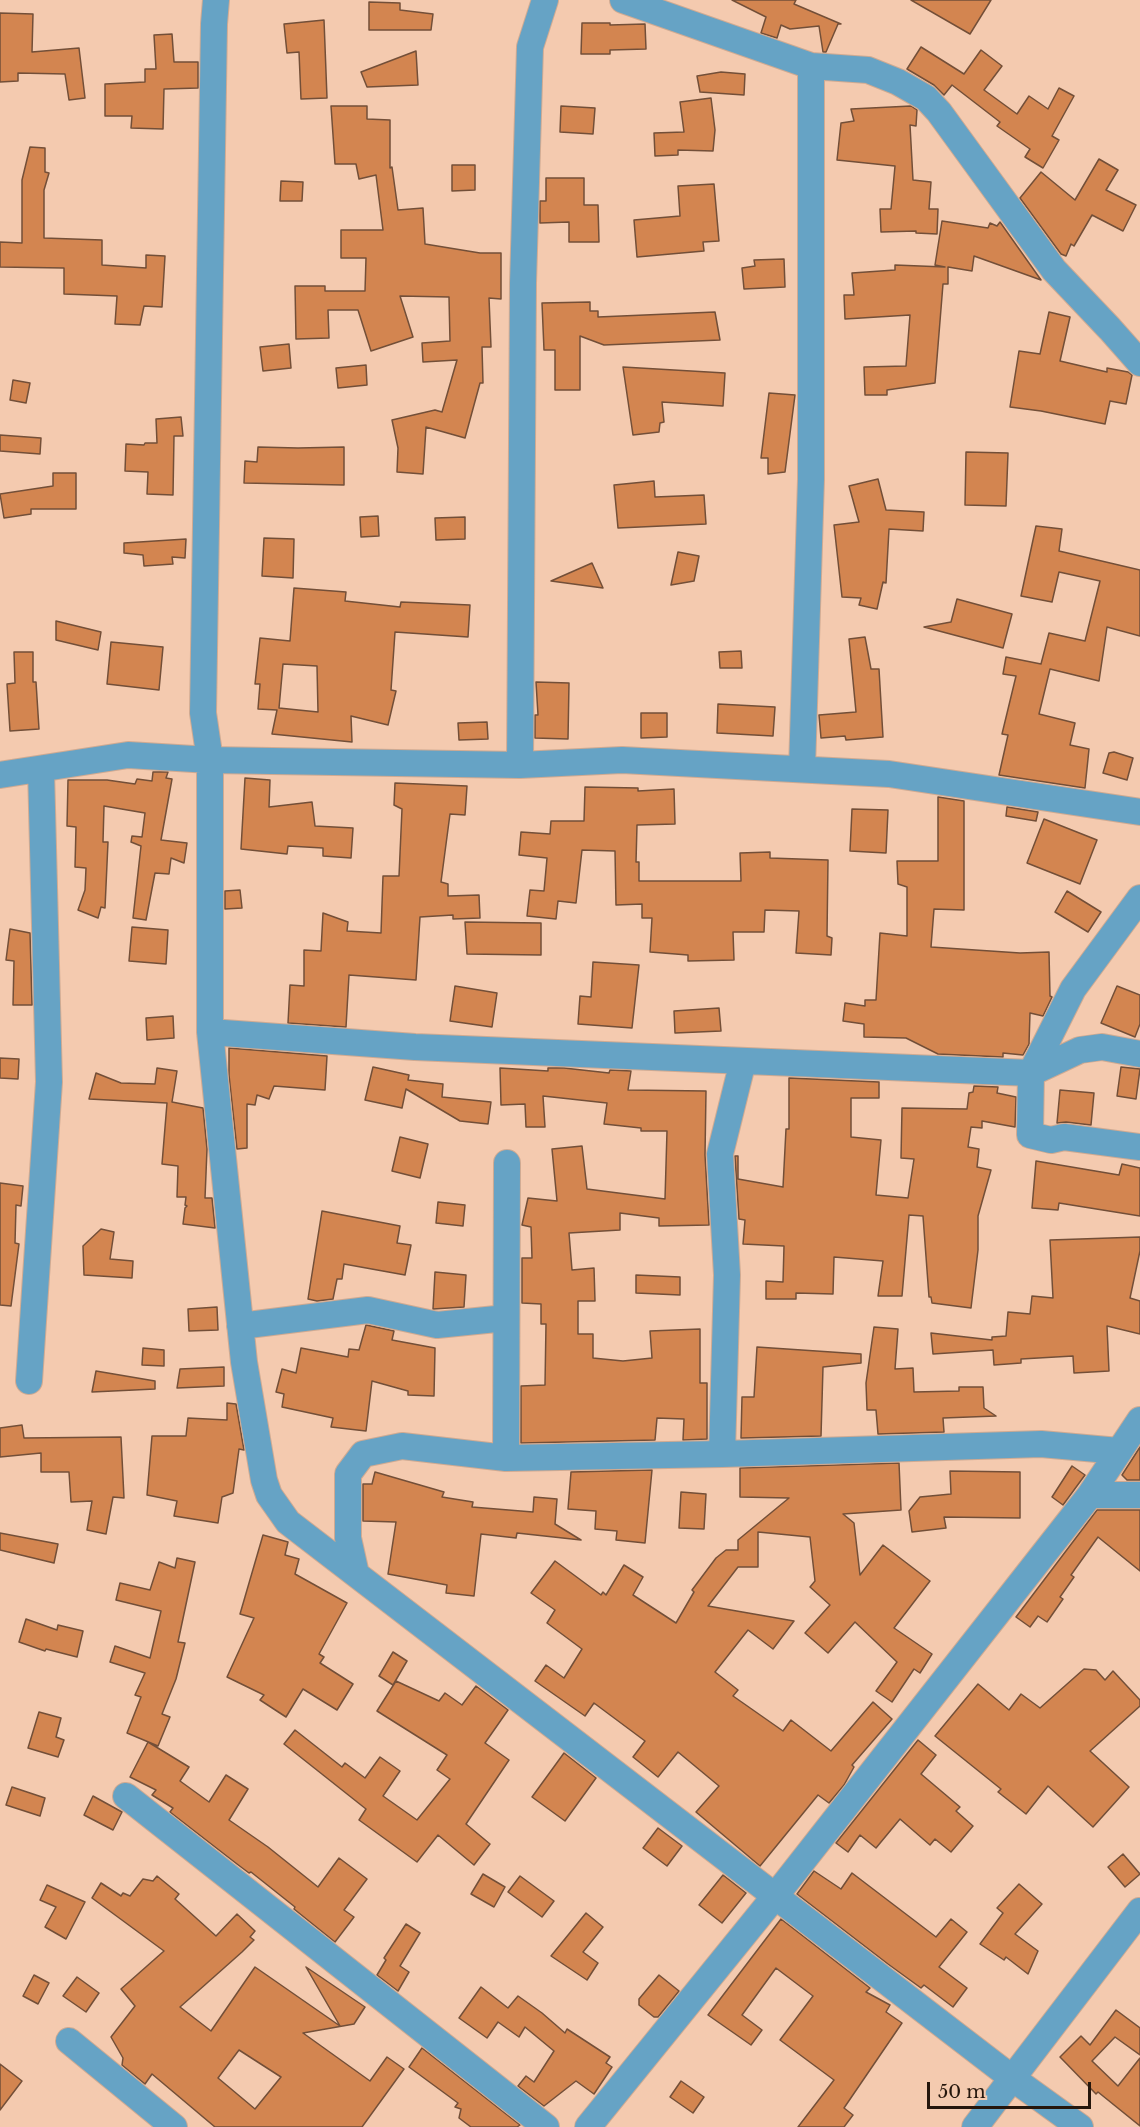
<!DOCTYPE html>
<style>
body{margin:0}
#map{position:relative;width:1140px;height:2127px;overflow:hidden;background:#f4caaf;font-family:"Libre Baskerville",serif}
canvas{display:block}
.scale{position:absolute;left:927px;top:2082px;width:164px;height:27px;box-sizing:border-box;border:3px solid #25160c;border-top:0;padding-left:8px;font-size:18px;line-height:21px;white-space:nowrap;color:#25160c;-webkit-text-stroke:4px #f4caaf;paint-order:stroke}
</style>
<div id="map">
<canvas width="1140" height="2127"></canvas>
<div class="scale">50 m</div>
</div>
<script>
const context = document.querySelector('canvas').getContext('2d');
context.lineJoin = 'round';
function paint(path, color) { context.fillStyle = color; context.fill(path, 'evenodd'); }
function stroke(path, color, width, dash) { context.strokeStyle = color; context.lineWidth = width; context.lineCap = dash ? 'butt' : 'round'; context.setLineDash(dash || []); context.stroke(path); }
const building = new Path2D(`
 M732 0H796L794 4 841 24H838L826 52H823L819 26 790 29 781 25 777 38 761 33 766 17Z
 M911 0H991L970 34Z
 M369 2 400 3V10L433 14 431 30H369Z
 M0 13 33 14 32 52 79 48 85 98 69 100 65 74 18 73V81L0 82Z
 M324 20 327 98 301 99 299 52 287 53 284 24Z
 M582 23H610V25L645 24 646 49 610 50V54H581Z
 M172 34 174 62H198V88L164 89 163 129 131 128 132 116H105V84L145 82V69H156L154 35Z
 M921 47 964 74 981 50 1002 66 984 90 1017 114 1029 96 1048 109 1059 88 1074 96 1052 136 1059 140 1043 168 1025 157 1030 149 997 126 1000 122 952 85 944 95 934 85 907 69Z
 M416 51 418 85 367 87 361 72Z
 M721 72 745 74 744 95 700 92 697 76Z
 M711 98 715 130 713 151 678 150V155L655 156 654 133 684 132 680 102Z
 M331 106H367V119L390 120V168L392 167 398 210 423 208 425 244 480 253H501V299L489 298 491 347H482L483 383H480L465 438 426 427 423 474 397 472 398 448 392 420 435 410 442 412 457 360 423 362 422 343 450 341 449 297 400 296 413 337 371 351 358 310H328L329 338 296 339 295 286H325V291H365L366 258H341V230H383L376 175 359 179 356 164H335Z
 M561 106 595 108 593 134 560 132Z
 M911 106 917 110 916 126 910 125 913 180 931 182 929 209H938L937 234 916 233V231L881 232 880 209H891L895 166 837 160 841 123 854 121 851 109Z
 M30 147 45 148V172L49 173 44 190V238L102 240V265L146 268V255L165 256 162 307 144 306 140 325 115 324 117 296 64 294V268L0 267V242L22 243V180Z
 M1099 159 1118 170 1106 190 1136 205 1123 231 1092 215 1074 246 1071 244 1066 256 1061 254 1020 198 1041 172 1075 200Z
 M452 165H475V190L452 191Z
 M546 178H584V205H598L599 242H569V222L540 223V201H546Z
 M281 181 303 182 302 201H280Z
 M714 184 719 241 703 242 704 251 637 257 634 220 680 216 678 186Z
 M942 221 988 228 990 223 997 226 1000 222 1041 280 974 256 972 271 948 267V284H943L935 383 887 390V395H865L864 367 906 366 910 315 845 319 844 295H854L852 273 895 270V265L945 267 935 265Z
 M784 259 785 287 744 289 742 268 755 266 754 260Z
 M590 302V311H598V317L715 312 720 340 604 345 580 336V390H555V350H544L542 303Z
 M1049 312 1070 317 1060 361 1107 372V368L1128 372 1132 375 1126 404 1110 401 1105 424 1041 411 1010 407 1019 351 1040 354Z
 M289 344 291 368 263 371 260 347Z
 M366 365 367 385 338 388 336 368Z
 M623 367 725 373 723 406 662 402 664 422 660 423 659 432 633 435Z
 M13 380 30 383 26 403 10 400Z
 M769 393 795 395 785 472 768 474V458H761Z
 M181 417 183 436H174L173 495 147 494 148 472 125 471 126 444 144 445 145 443H157L156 419Z
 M0 435 41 438 40 454 0 451Z
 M258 447 298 448 344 447V485L244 483 245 461 257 462Z
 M966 452 1008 453 1006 506 965 505Z
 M53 473H76V509H31V514L4 518 0 494 53 486Z
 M878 479 886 510 924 512 923 531 889 529 886 583 883 582 877 609 859 605 861 598 842 597 834 525 859 522 849 486Z
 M654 481 655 497 704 495 706 524 618 528 614 485Z
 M378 516 379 536 361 537 360 517Z
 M465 517V539L436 540 435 518Z
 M1036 526 1062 529 1059 551 1140 570V636L1107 627 1099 681 1050 669 1039 714 1075 723 1070 745 1089 749 1085 788 999 775 1008 735 1002 734 1016 676 1003 674 1006 657 1041 664 1049 633 1085 641 1100 581 1059 572 1052 602 1021 596Z
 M264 538 294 539 293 578 262 576Z
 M186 539 185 558 172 557 173 564 144 566 143 555 124 553V543Z
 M678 552 699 556 694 581 671 585Z
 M592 563 603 588 551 581Z
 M294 588 346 592 345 601 400 607 401 602 470 605 468 637 395 632 391 690 396 691 388 725 351 716 352 742 272 734 277 710 258 709 260 684H255L260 638 290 641ZM283 664 317 666 318 712 279 708Z
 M957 599 1012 614 1003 648 924 627 951 622Z
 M56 621 101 632 98 650 56 640Z
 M865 637 871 669H879L883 737 846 740 845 736 821 738 819 715 856 712 849 639Z
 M111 642 163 647 159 690 107 684Z
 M741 651 742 668H720L719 652Z
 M14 652H33V682H36L39 729 10 731 7 684 15 683Z
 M536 682 569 683 568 739 535 738V715H538Z
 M718 704 775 707 773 736 717 733Z
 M641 713H667V737L641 738Z
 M487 722 488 739 459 740 458 723Z
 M1114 752 1133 758 1127 780 1103 773 1109 753Z
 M153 772H168L166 778 172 779 161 840 187 843 184 863 171 858 169 874 155 873 146 920 133 918 141 846 131 842 132 836 142 837 145 813 104 806 103 842H108L105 908 101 907 98 918 78 910 85 890 86 868 75 867 76 827 67 826 68 780H107L135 784 137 779 152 781Z
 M245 778 270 780 269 807 312 802 315 826 353 828 351 858 323 856V848L288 846 287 854 241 849Z
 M395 783 467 786 465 815 450 814 441 882 448 884V896L479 895 480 918 453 919V915L420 917 416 980 349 975 346 1027 288 1023 290 985 304 986V950L321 951 323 913 348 922 347 931 381 933 383 876H399L402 809 394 805Z
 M585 787 638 788V791L674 789 675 824 637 825 636 862H639V881H741L740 853 770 852V858L828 860 827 936 832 938 831 955 796 953 799 911 765 910 764 932H733L734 960 688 961V955L650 952 652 918H642V904L616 905 615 851 582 850 576 903 558 901 556 919 527 916 530 890 544 891 547 858 519 855 521 832 550 834 551 821H584Z
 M938 797 964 801V910L934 909 931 947 1020 953 1049 952 1050 996 1052 997 1043 1016 1030 1013 1029 1044 1023 1055 1003 1053V1057L938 1054 906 1038 864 1037V1024L843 1021 845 1003 865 1006V1000H876L880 933 907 936V887L898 884 897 861H938Z
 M1007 807 1038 812 1036 821 1006 816Z
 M852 809 888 810 886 853 850 851Z
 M1044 819 1097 840 1080 884 1027 863Z
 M240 890 242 908 225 909V891Z
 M1067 891 1101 912 1088 932 1055 912Z
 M465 922 541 923V955L467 954Z
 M132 927 168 930 166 964 129 961Z
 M10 929 30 933 32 1005H13L14 961 6 960Z
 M593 962 639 965 632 1028 578 1024 580 996 591 997Z
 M455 986 497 993 492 1027 450 1021Z
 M1117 986 1140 995V1024L1135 1037 1101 1023Z
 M719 1008 721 1031 675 1033 674 1011Z
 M173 1016 174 1038 147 1040 146 1018Z
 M229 1048 327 1056 325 1090 274 1086 269 1099 257 1095 255 1105 247 1104V1148L237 1149 229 1075Z
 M0 1058 19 1059 18 1079 0 1078Z
 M373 1067 409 1075 408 1080 443 1084 442 1097 491 1102 488 1124 460 1121 406 1089 402 1108 365 1100Z
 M1121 1067 1140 1069 1136 1099 1117 1096Z
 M157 1068 177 1071 172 1102 203 1108 207 1149 205 1198H212L215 1228 183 1224 185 1208 187 1206 185 1205 186 1197H177L178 1166 162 1164 167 1103 89 1099 96 1073 121 1083 155 1084Z
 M500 1068 548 1071V1068H564L609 1073 610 1070 631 1071 628 1090 706 1091 705 1155 709 1225 659 1226V1218L620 1213V1230L569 1233 572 1270 594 1268 595 1301H578V1334H593V1358L623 1361 652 1358 650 1331 700 1329V1383H707V1439L683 1440 684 1419 657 1418 655 1440 521 1443V1386L545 1385 546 1324H541V1304L522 1303V1258H532L531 1227 522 1225 528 1198 557 1201 552 1149 582 1146 587 1189 665 1199 667 1131H641V1128L604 1124 607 1103 543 1096 545 1127H526L525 1104 501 1105Z
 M789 1078 879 1082V1098H851V1137L881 1140 876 1195 908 1198 914 1159 901 1158 902 1108 967 1109 969 1093 973 1092 974 1086 998 1087 997 1093 1016 1097 1015 1127 982 1121V1128L971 1127 968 1147 979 1149 977 1167 991 1170 978 1216V1250L971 1308 932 1303 931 1297H929L923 1216 909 1215 902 1296H878L883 1261 834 1257 833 1294 796 1293V1299H766V1281L783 1282 784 1246 743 1244 745 1220 739 1219 735 1156H738V1179L783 1187 786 1129H789Z
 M1060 1090 1094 1093 1091 1125 1066 1122 1057 1123Z
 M400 1137 428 1144 420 1178 392 1171Z
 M1036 1161 1119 1175 1122 1164 1140 1168V1216L1059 1203 1058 1210 1032 1208Z
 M0 1183 23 1186 21 1206 16 1205 15 1243 19 1244 11 1306 0 1305Z
 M438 1202 465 1205 463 1226 436 1223Z
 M322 1211 400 1226 397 1243 411 1245 405 1275 344 1264 342 1279H337L333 1299 317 1301 308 1299Z
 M101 1229 114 1232 110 1259 133 1261 132 1278 84 1275 83 1246Z
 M1140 1237V1251L1130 1298 1140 1301V1334L1107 1326 1109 1371 1074 1373 1073 1356 1021 1359V1363L994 1365 993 1350 933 1354 931 1333 992 1340V1337L1006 1336 1008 1312 1030 1314 1032 1296 1053 1298 1050 1240Z
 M435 1272 466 1275 464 1307 433 1309Z
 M636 1275 680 1277V1295L636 1293Z
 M217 1307 218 1330 189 1331 188 1309Z
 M366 1325 394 1331 392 1340 435 1348 434 1396 408 1395V1391L372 1381 366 1431 331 1427 333 1418 282 1407 284 1394 276 1392 282 1369 296 1373 301 1348 348 1357 349 1349 359 1350Z
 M874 1327 898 1329 895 1369 913 1368 914 1392 959 1391V1387H983L984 1408 996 1416 943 1418 944 1432 878 1434 876 1410H867L866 1383Z
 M757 1347 861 1354V1363L823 1367 821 1436 741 1438 742 1397H754Z
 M143 1348 164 1350V1366L142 1365Z
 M224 1367V1386L177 1388 180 1369Z
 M96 1371 155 1381V1389L92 1392Z
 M227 1403 236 1404 244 1450 239 1449 233 1493 222 1497 218 1523 174 1516 177 1501 147 1495 152 1436H186L188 1418 227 1420Z
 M22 1425 24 1438 121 1437 124 1498 113 1497 106 1534 87 1530 92 1501 71 1502 69 1472H41V1453L0 1457V1428Z
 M1140 1447V1480H1127L1122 1475Z
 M899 1463 901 1510 843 1514 854 1523 860 1575 883 1545 930 1581 894 1628 932 1654 920 1673 914 1669 892 1702 876 1691 897 1662 855 1622 828 1653 805 1633 830 1605 810 1587 815 1581 810 1537 758 1532V1567H738L708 1606 794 1621 773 1649 748 1630 715 1672 738 1690 733 1696 783 1731 791 1720 831 1751 873 1702 892 1719 852 1765 854 1767 844 1785 829 1803 818 1795 760 1866 696 1812 719 1786 678 1752 658 1777 633 1757 645 1741 594 1703 585 1716 535 1681 546 1665 564 1678 582 1649 547 1623 555 1610 531 1593 555 1561 601 1595 603 1592 606 1595 624 1565 643 1577 633 1595 676 1623 694 1592 692 1590 716 1558 726 1550H738V1540L789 1498 740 1497V1468Z
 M1072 1466 1085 1475 1063 1505 1052 1497Z
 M652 1470 645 1543 616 1540 617 1531 595 1529 596 1511 568 1509 571 1472Z
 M950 1471 1020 1472V1518L944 1517 946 1528 912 1532 909 1511 920 1497 951 1494Z
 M375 1472 444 1492 442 1497 473 1502 472 1507 533 1512 534 1497 557 1499 555 1524 581 1540 517 1533 516 1538 481 1534 474 1596 446 1593 447 1585 388 1574 396 1522 363 1521V1484H372Z
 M681 1492 706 1494 704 1529 679 1528Z
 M1097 1510H1140V1571L1098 1537 1071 1575 1074 1577 1060 1597 1063 1599 1047 1622 1038 1616 1030 1627 1016 1617Z
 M0 1533 58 1544 54 1563 0 1550Z
 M263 1535 288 1542 285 1555 299 1559 295 1574 347 1603 319 1654 324 1657 320 1663 353 1684 337 1710 303 1689 286 1717 260 1700 264 1695 227 1677 254 1618 240 1614Z
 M177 1558 195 1562 178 1642 185 1643 176 1679 162 1714 170 1717 158 1746 127 1733 141 1697 135 1695 145 1673 110 1662 115 1646 150 1658 161 1611 116 1600 120 1583 150 1590 159 1562 175 1568Z
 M26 1619 57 1630 58 1625 83 1631 77 1657 46 1649 45 1651 19 1642Z
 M393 1652 407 1661 393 1685 379 1676Z
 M1084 1669 1096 1670 1105 1680 1113 1671 1140 1700V1706L1090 1751 1129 1787 1093 1827 1048 1786 1026 1814 998 1792 1001 1789 935 1736 978 1684 1009 1710 1021 1694 1040 1708Z
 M396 1681 439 1701 445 1693 462 1705 476 1686 508 1710 485 1743 509 1760 466 1824 490 1844 474 1865 438 1835 417 1862 359 1820 366 1809 284 1744 295 1730 342 1767 345 1763 365 1778 380 1757 400 1771 383 1796 417 1820 450 1779 437 1770 447 1755 377 1711Z
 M39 1712 61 1718 56 1737 64 1740 58 1757 28 1748Z
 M918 1740 936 1755 921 1774 960 1807 956 1811 973 1826 951 1852 935 1839 930 1845 900 1819 876 1848 860 1835 848 1852 836 1843Z
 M148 1742 189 1767 180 1781 209 1802 226 1775 248 1789 229 1820 268 1847 318 1887 339 1858 367 1879 344 1910 354 1917 335 1942 294 1909 295 1907 251 1872 249 1873 237 1864 170 1812 173 1808 152 1795 156 1790 130 1777Z
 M564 1753 596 1778 565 1821 532 1797Z
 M12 1787 45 1798 40 1816 6 1805Z
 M93 1796 122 1812 113 1830 84 1815Z
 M658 1828 682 1846 667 1866 643 1848Z
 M1123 1854 1140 1874 1125 1887 1108 1867Z
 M814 1871 841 1889 852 1873 936 1937 951 1919 967 1932 939 1967 967 1988 953 2007 924 1985 921 1988 888 1964 797 1894Z
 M483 1874 505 1887 494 1907 471 1894Z
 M723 1875 746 1893 722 1923 699 1905Z
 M157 1876 179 1894 175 1899 216 1936 237 1914 255 1931 250 1937 254 1940 242 1952 180 2007 211 2031 255 1967 340 2026 306 1967 365 2007 354 2024 303 2033 370 2081 387 2057 404 2069 362 2127H215L152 2074 145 2084 122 2065 123 2058 111 2037 135 2006 121 1989 164 1951 92 1898 101 1883 121 1896 123 1893 130 1896 143 1879 153 1881ZM239 2050 281 2077 255 2109 218 2078Z
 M520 1876 554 1901 542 1917 508 1892Z
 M1019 1884 1042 1904 1015 1934 1038 1951 1028 1974 1006 1957 1004 1960 980 1944 1003 1913 997 1908Z
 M47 1885 85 1902 66 1939 45 1927 56 1907 40 1900Z
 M586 1913 603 1927 583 1952 598 1963 587 1980 551 1956Z
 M781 1919 870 1988 866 1992 890 2005 886 2012 902 2023 844 2108 853 2115 844 2127H798L834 2080 780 2040 813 1996 776 1968 742 2015 762 2030 751 2045 708 2015Z
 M406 1924 420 1933 400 1966 409 1972 398 1991 377 1975 386 1960 384 1958Z
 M34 1975 49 1983 38 2004 23 1996Z
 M659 1975 679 1991 658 2017H654L639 2005V1999Z
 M77 1977 99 1993 86 2012 63 1996Z
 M481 1987 508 2008 518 1996 542 2013 565 2033 567 2029 610 2057 606 2063 612 2067 594 2094 576 2081 544 2106 518 2086 526 2076 534 2082 554 2051 525 2027 519 2037 498 2022 487 2038 459 2018Z
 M1116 2010 1140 2028V2055L1115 2037 1092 2061 1118 2086 1140 2058V2126L1098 2092 1096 2094 1060 2057 1081 2036 1090 2045Z
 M422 2048 520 2125 517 2127H471L459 2118 461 2109 455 2107 458 2103 409 2067Z
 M0 2064 22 2081 0 2110Z
 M681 2081 704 2097 693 2113 670 2097Z`);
const minor = new Path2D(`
 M216 0 214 24 203 713 210 760V1032L244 1362 264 1480 269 1495 288 1522 1012 2078 1080 2127
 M623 0 811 66 868 70 898 82 926 98 939 112 1054 270 1110 329 1140 363
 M520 765 523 283 530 47 545 0
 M802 769 811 479V66
 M0 775 128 755 210 760 520 765 622 760 889 774 1140 812
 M1140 898 1073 989 1031 1073 1030 1135 1051 1140 1064 1137 1140 1147
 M210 1032 415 1047 1031 1073 1080 1050 1102 1047 1140 1054
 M240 1326 368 1310 437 1325 506 1318
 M29 1381 49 1082 41 769
 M722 1454 727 1275 720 1154 743 1061
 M506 1458 507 1163
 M1090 1495H1140
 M356 1574 348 1538V1474L363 1454 402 1446 506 1458 722 1454 1041 1444 1119 1451
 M126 1796 546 2127
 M69 2041 174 2127
 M588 2127 776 1895 1090 1495 1140 1420
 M975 2127 1140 1911`);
paint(building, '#d38550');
stroke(building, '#734f38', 1.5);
stroke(minor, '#cfaa92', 28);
stroke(minor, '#66a3c5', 26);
</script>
